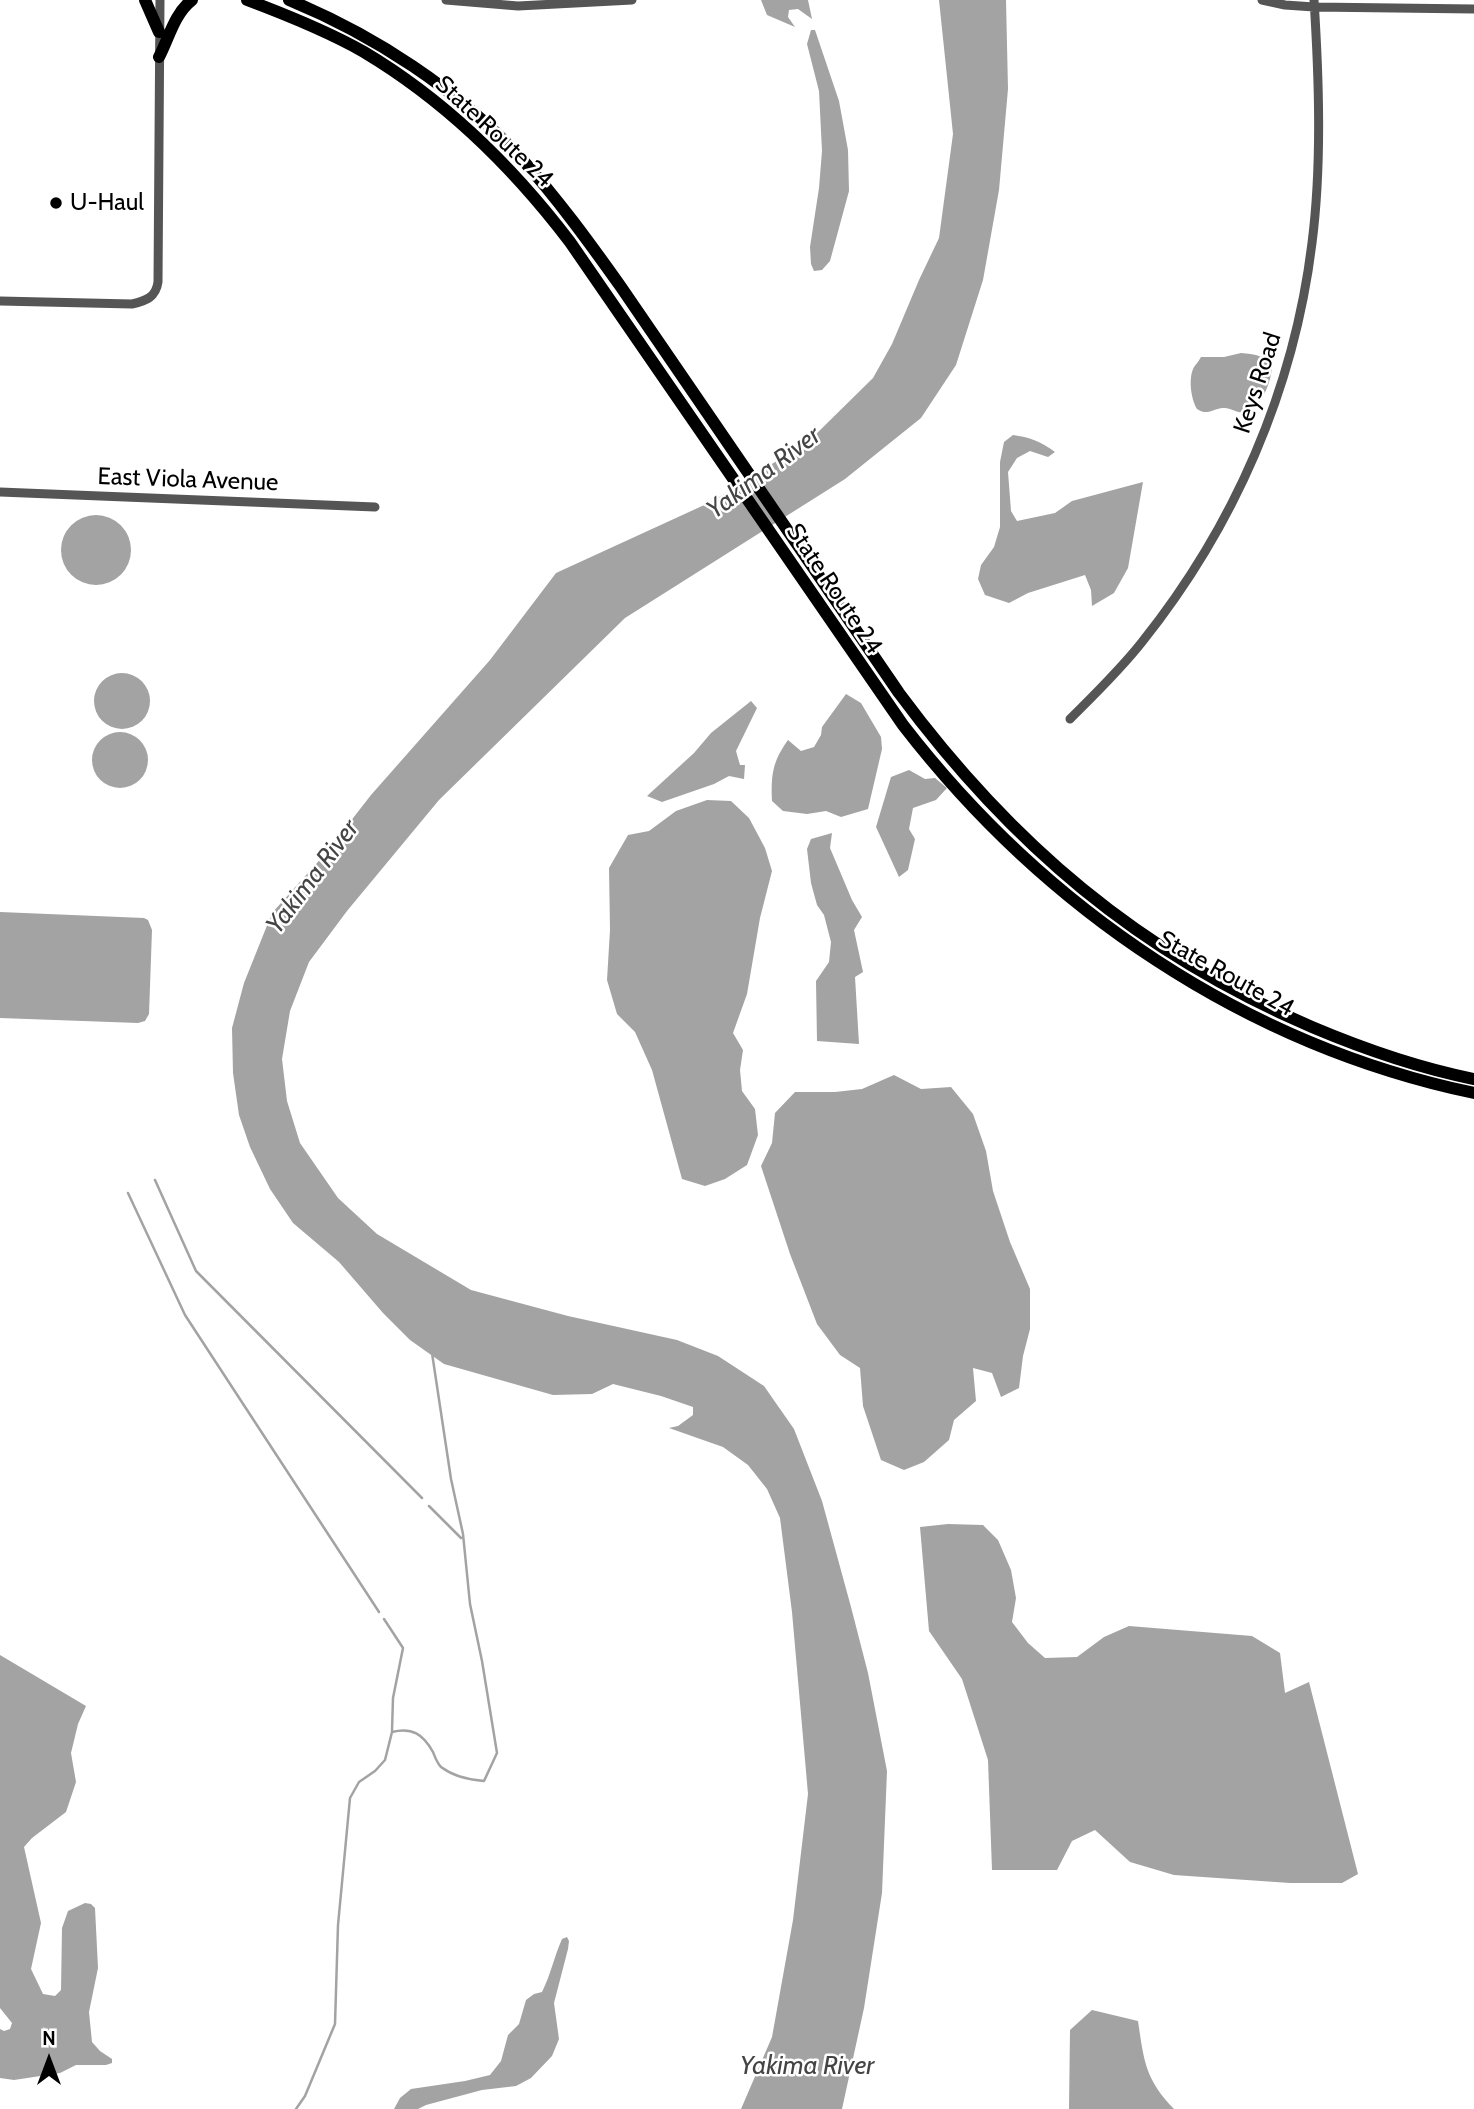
<!DOCTYPE html>
<style>
body{margin:0}
#map{position:relative;width:1474px;height:2109px;overflow:hidden;background:#fff;font-family:Cabin,sans-serif}
canvas{display:block}
.north{position:absolute;left:14px;top:2025px;width:70px;height:70px;-webkit-text-stroke:5px #fff;paint-order:stroke;rotate:0deg;font-size:19px;font-weight:700;line-height:28px;text-align:center;color:#000}
.north::after{content:'';display:block;margin:auto;width:24px;height:32px;background:#000;clip-path:polygon(50% 0,100% 100%,50% 72%,0 100%)}
</style>
<div id="map">
<canvas width="1474" height="2109"></canvas>
<div class="north">N</div>
</div>
<script>
const context = document.querySelector('canvas').getContext('2d');
context.lineJoin = 'round';
function paint(path, color) { context.fillStyle = color; context.fill(path, 'evenodd'); }
function stroke(path, color, width, dash) { context.strokeStyle = color; context.lineWidth = width; context.lineCap = dash ? 'butt' : 'round'; context.setLineDash(dash || []); context.stroke(path); }
function drawText(font, color, halo, rows, align = 'center') {
  context.font = font + ' Cabin,sans-serif'; context.lineWidth = 5; context.setLineDash([]); context.textBaseline = 'middle'; context.strokeStyle = halo; context.fillStyle = color; for (const [text, x, y, turn = 0] of rows) {
    context.save(); context.translate(x, y); context.rotate((+turn || 0) * Math.PI / 180); context.textAlign = isNaN(turn) ? turn : align; if (halo) context.strokeText(text, 0, 0); context.fillText(text, 0, 0); context.restore();
  }
}
const water = new Path2D(`
 M761 0H808L812 19 798 9 789 10 788 17 795 27 767 15Z
 M939 0H1006L1008 89 999 190 983 280 956 365 921 418 845 479 625 618 439 800 347 911 309 962 290 1011 282 1059 287 1101 300 1143 338 1198 377 1234 471 1290 568 1316 677 1340 718 1356 764 1386 794 1429 822 1501 851 1607 868 1673 887 1771 882 1893 864 2008 842 2109H741L772 2037 793 1920 808 1794 792 1612 780 1518 767 1489 748 1465 723 1447 669 1428 678 1426 693 1415V1407L661 1396 613 1384 592 1394 553 1395 444 1364 410 1340 383 1313 339 1262 293 1223 270 1189 250 1147 239 1115 233 1073 232 1028 244 983 272 913 325 854 371 795 490 660 556 573 713 501 810 440 873 378 892 344 919 280 939 238 953 134Z
 M811 30H815L839 101 848 150 849 191 830 261 822 270 814 271 811 264 810 247 819 188 822 151 819 91 807 44Z
 M1241 353C1255 354 1263 355 1272 366 1272 380 1261 410 1245 412 1237 414 1231 407 1223 408 1212 409 1208 416 1197 409 1191 399 1188 378 1194 367 1196 364 1199 361 1201 357H1224Z
 M1013 435C1029 437 1042 442 1055 452L1048 457 1030 451 1017 458 1008 472 1011 511 1017 521 1055 513 1072 501 1143 482 1128 568 1114 593 1092 606 1091 590 1085 575 1028 593 1009 603 985 595 978 579 981 565 994 547 1000 527V462L1004 442Z
 M61 550a35 35 0 1 1 70 0a35 35 0 1 1-70 0Z
 M94 701a28 28 0 1 1 56 0a28 28 0 1 1-56 0Z
 M846 694 861 703 881 737 882 749 868 809 841 817 826 811 807 814 783 811 772 801C771 776 772 762 788 740L801 751 814 747 821 735 822 727Z
 M751 701 757 708 736 751 740 765H745L744 779 729 776 714 784 662 802 647 796 694 753 711 733Z
 M92 760a28 28 0 1 1 56 0a28 28 0 1 1-56 0Z
 M909 770 925 779 935 778 947 788 936 800 913 808 909 829 915 839 908 870 899 877 876 827 891 777Z
 M707 800 731 801 749 818 765 848 772 871 760 918 747 994 733 1033 743 1050 740 1070 742 1091 755 1109 758 1135 747 1165 725 1179 705 1186 682 1179 652 1070 635 1032 617 1014 607 980 610 930 609 868 628 835 649 831 676 811Z
 M832 833 830 848 852 900 862 917 854 930 863 972 855 977 859 1044 817 1041 816 981 829 962 831 942 824 915 817 905 811 883 807 849 811 839Z
 M0 912 144 918 148 920 152 930 149 1014 145 1021 138 1023 0 1018Z
 M894 1075 921 1089 951 1087 973 1114 986 1151 993 1191 1010 1242 1030 1289V1329L1023 1356 1019 1388 1001 1397 992 1373 973 1368 976 1401 954 1420 949 1440 924 1462 904 1470 881 1460 863 1406 860 1368 840 1355 817 1324 790 1254 761 1166 772 1143 775 1113 795 1092H835L862 1089Z
 M948 1524 983 1525 998 1540 1011 1570 1016 1598 1012 1622 1028 1643 1045 1658 1077 1657 1104 1637 1129 1626 1252 1636 1280 1653 1285 1693 1309 1682 1358 1874 1342 1883H1290L1174 1875 1130 1862 1095 1830 1072 1841 1057 1870H992L988 1760 962 1679 929 1631 920 1527Z
 M0 1655 86 1706 78 1724 71 1753 76 1782 66 1812 32 1838 24 1847 41 1923 31 1969 43 1994 55 1996 61 1990 62 1928 68 1911 85 1903 91 1904 95 1908 98 1968 89 2012 92 2042 100 2051 112 2059V2063L106 2065H76L60 2073 14 2080 0 2078V2029L4 2031 10 2029 12 2023 0 2008Z
 M567 1937 569 1941 568 1949 554 2003 559 2039 552 2056 531 2078 516 2086 482 2090 426 2105 418 2109H394L400 2098 411 2089 465 2081 490 2075 501 2061 508 2035 519 2024 526 2000 534 1994 542 1992C551 1974 554 1957 562 1939Z
 M1092 2010 1138 2021C1144 2061 1145 2079 1174 2109H1069L1070 2030Z`);
const stream = new Path2D(`
 M155 1180 196 1271 422 1498
 M128 1193 185 1315 379 1612
 M429 1506 461 1538
 M384 1619 403 1648 393 1698 392 1731
 M296 2109 305 2096 335 2024 338 1925 350 1798 359 1782 375 1771 385 1760 392 1732C412 1727 423 1734 433 1752 435 1757 437 1763 441 1767 453 1776 470 1780 484 1781L497 1753 482 1661 470 1604 463 1534 451 1479 432 1353`);
const minor = new Path2D(`
 M446 0 518 6 632 0
 M1262 0 1285 5 1314 7 1474 9
 M0 301 132 304C146 301 156 297 158 282L160 0
 M0 492 375 507
 M1070 719C1095 694 1120 670 1142 642 1234 527 1294 390 1312 243 1322 165 1319 78 1314 0`);
const major = new Path2D(`
 M145 0 159 32
 M247 0C287 15 327 31 364 52 446 101 513 167 570 242L903 725C1045 909 1245 1045 1474 1093
 M289 0C374 35 457 89 520 157 557 198 589 242 621 287L899 693C1011 844 1139 953 1312 1027 1364 1049 1419 1068 1474 1079
 M159 57C169 38 174 14 192 0`);
const markers = [
 [56,203,7,"#000"]
];
const streetNames = [
 ["State Route 24",494,132,43],
 ["Keys Road",1258,383,-72],
 ["East Viola Avenue",188,480,2],
 ["State Route 24",834,589,56],
 ["State Route 24",1226,974,29]
];
const poiNames = [
 ["U-Haul",70,203]
];
const waterNames = [
 ["Yakima River",764,473,-37],
 ["Yakima River",313,877,-53],
 ["Yakima River",807,2066]
];
paint(water, '#a3a3a3');
stroke(stream, '#a3a3a3', 2.5);
stroke(minor, '#555', 9);
stroke(major, '#000', 12);
for (const [x, y, r, color] of markers) { const dot = new Path2D(); dot.arc(x, y, r, 0, 2 * Math.PI); context.fillStyle = color; context.fill(dot); stroke(dot, '#fff', 2.5); }
drawText('24px', '#000', '#fff', streetNames);
drawText('24px', '#000', '#fff', poiNames, 'left');
drawText('italic 26px', '#444', '#fff', waterNames);
</script>
